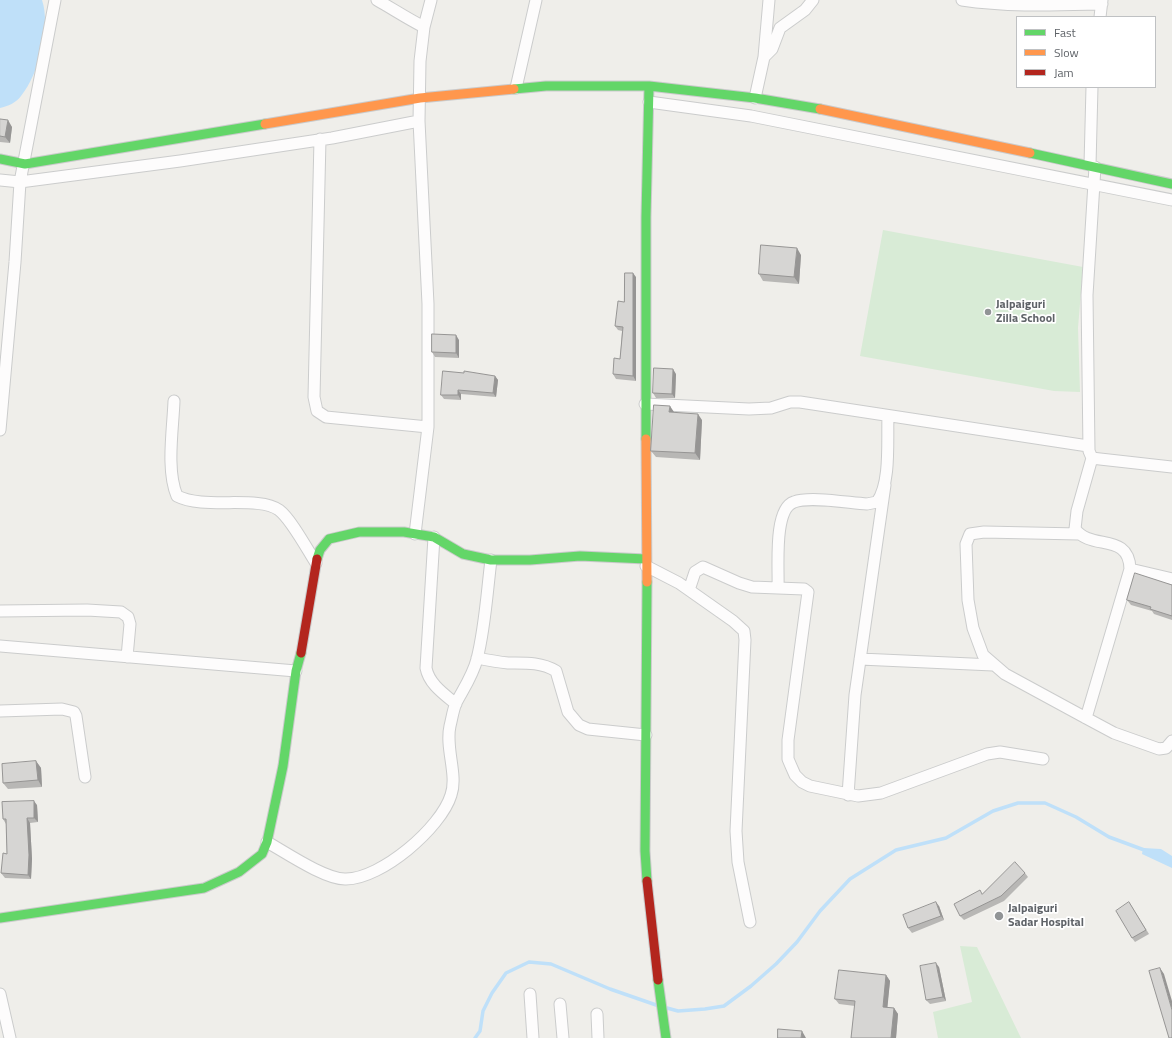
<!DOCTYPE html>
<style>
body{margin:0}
#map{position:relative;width:1172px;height:1038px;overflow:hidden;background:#efeeea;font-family:"Titillium Web",sans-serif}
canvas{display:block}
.legend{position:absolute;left:1016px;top:16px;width:140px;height:72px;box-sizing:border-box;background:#fff;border:1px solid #bfc1c3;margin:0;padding:5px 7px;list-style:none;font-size:12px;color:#5f6368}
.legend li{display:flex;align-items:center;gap:8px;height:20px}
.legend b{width:20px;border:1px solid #bfc1c3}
</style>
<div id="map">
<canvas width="1172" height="1038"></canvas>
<ul class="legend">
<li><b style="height:5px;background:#63d668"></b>Fast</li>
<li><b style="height:5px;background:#ff974d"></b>Slow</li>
<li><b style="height:5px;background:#b3261e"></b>Jam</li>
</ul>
</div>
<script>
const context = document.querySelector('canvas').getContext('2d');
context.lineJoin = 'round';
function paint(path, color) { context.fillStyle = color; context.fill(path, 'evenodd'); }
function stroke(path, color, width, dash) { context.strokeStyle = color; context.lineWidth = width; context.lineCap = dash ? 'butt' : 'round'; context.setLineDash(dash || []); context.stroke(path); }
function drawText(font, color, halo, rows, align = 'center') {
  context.font = font + ' "Titillium Web",sans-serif'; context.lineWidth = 3.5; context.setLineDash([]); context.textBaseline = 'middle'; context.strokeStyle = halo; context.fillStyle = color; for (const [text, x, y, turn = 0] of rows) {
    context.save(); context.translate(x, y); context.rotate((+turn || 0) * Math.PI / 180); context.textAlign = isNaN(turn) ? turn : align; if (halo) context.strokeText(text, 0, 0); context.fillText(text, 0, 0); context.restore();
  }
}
const green = new Path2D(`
 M883 230 1083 267 1078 328 1080 392 1054 391 860 356Z
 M960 946 977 947 1021 1038H938L933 1012 972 1002Z`);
const water = new Path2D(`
 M0 0H42C51 27 39 74 21 96 16 103 8 106 0 108Z
 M1143 848 1161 849 1172 856V868L1142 854Z`);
const stream = new Path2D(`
 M667 1008 678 1011 705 1009 724 1006 751 986 776 964 797 942 820 911 850 879 896 850 946 838 993 811 1018 803H1045L1076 817 1109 837 1147 851
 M475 1038 480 1031 483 1011 492 993 506 973 529 962 551 964 610 989 659 1006`);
const street = new Path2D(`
 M377 0C393 9 408 19 424 27
 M962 0C1009 7 1055 5 1102 4
 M1100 17 1102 0
 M764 57 772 49 780 28 805 10 813 0
 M516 88 536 0
 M755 98 764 57 769 0
 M649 102 751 116 1172 200
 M320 139 314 397 317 411 326 417 428 427
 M1090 165 1092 87
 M1095 167 1087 295 1089 451 1092 458 1100 459 1172 467
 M0 180 20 182 180 161 332 138 419 121
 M174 401C173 429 166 470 177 496 204 510 258 495 279 510 291 519 307 549 316 563
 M645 404 749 409 771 408 790 402H800L1088 446
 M0 430 15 262 20 182 55 0
 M415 534 428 427V304L419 121 420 61 424 27 431 0
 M1079 534 984 532 970 534 966 544 968 600 973 628 983 655 1005 674 1086 718 1114 733 1159 749 1166 748 1172 741
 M434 537 426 668C429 684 444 694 456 704
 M646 566 679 583 733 621 744 631 745 640 736 831 738 862 750 922
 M1130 569 1172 579
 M778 588C779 569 773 509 794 502 810 496 849 503 867 504L877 502C891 483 887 440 888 416
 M689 590 695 572 703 567 739 583 752 587 804 589 808 592 788 740V759L791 766 795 775 802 782 810 786 858 796 881 793 987 754 1000 752 1043 759
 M0 611 87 610 121 612 128 617 130 624 127 657
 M0 646 296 671
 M477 658C487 660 498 662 508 663 525 663 541 662 556 671L568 712 579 725 588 729 646 735
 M860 659 993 665
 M0 711 62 709 74 712 76 716 85 777
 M1086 718 1130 569C1129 532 1091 551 1075 529L1077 511 1092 458
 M848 795 855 695 885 485
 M267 842C285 852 326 880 346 879 381 879 441 828 451 795 458 775 445 748 450 726 452 718 453 710 456 703 464 688 473 675 477 659 485 628 487 592 491 560
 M0 994 10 1038
 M530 994 533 1038
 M560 1004 563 1038
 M597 1014 598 1038`);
const fast = new Path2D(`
 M514 89 546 86H649L755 98 820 109
 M1030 153 1172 184
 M0 159 25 164 265 124
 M646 439V217L649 86
 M317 559 320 550 329 539 359 532H404L434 537 463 554 491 560H530L580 556 646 559
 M647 881 645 851 647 582
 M0 918 204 888 239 872 262 854 267 842 283 766 296 671 301 653
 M658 980 666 1038`);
const slow = new Path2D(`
 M820 109 1030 153
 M265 124 420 98 514 89
 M646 439 647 582`);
const jam = new Path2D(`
 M301 653 317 559
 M647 881 658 980`);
const wall = new Path2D(`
 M0 119 12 127 10 143 0 142Z
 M801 255 799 284 763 281 759 274Z
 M636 277V381L616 379 613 374 620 359 622 331 618 330 615 326 624 302Z
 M459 340V358L435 357 432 352Z
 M676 374 675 398H656L653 393Z
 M495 376 498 380 496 397 461 394V400L444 399 441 395Z
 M702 420 700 460 656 457 651 451Z
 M1172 585V620L1154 614 1152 611 1131 605 1127 600Z
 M36 761 41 768 42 787 8 789 3 783Z
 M37 805 38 822 30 823 32 859 31 879 5 878 1 873 7 854 6 824 3 819Z
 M1025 873 1028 877 1004 901 964 920 960 916 983 894Z
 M1129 902 1149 934 1135 942 1132 938Z
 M939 906 944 920 912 933 908 928Z
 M939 967 946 1001 930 1004 926 1000Z
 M886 975 890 981 887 1007 894 1008 898 1014 896 1038H851L855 1006 839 1004 835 999Z`);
const shadedWall = new Path2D(`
 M8 120 12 127 10 143 5 137Z
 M797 248 801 255 799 284 794 277Z
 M633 273 636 277V381L633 376Z
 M456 335 459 340V358L456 353Z
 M673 369 676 374 675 398 672 394Z
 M495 376 498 380 496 397 493 393Z
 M458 390 461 394V400L458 395Z
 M670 406 674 412H669Z
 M698 414 702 420 700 460 695 453Z
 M36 761 41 768 42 787 38 780Z
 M34 801 37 805 38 822 34 818Z
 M27 818 30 823 32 859 31 879 28 875Z
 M936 902 939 906 944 920 941 916Z
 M936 963 939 967 946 1001 943 997Z
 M1160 968 1164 974 1172 1001V1010Z
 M886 975 890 981 887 1012 883 1007Z
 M894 1008 898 1014 896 1038H891Z
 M802 1031 806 1038H801Z`);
const building = new Path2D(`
 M0 119 8 120 5 137 0 136Z
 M761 245 797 248 794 277 759 274Z
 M625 273H633V376L613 374 614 358 620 359 623 327 615 326 618 301 624 302Z
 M432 334 456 335V353L432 352Z
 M654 368 673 369 672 394 653 393Z
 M443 371 464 373V371L495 376 493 393 458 390V395H441Z
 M654 405 670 406 669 412 698 414 695 453 651 451Z
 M1135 573 1172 585V616L1150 609 1151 607 1127 600Z
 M36 761 38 780 3 783 2 764Z
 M34 801V818H27L29 855 28 875 1 873 3 853 7 854 6 819H3L2 802Z
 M1015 862 1025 873 1001 896 960 916 954 904 980 890 982 894Z
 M936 902 941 916 908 928 903 915Z
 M1129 902 1146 930 1132 938 1116 911Z
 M936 963 943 997 926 1000 920 966Z
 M1160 968 1172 1010V1038H1169L1149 971Z
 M839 970 886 975 883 1007 894 1008 891 1038H851L855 1001 835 999Z
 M778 1029 802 1031 801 1038H778Z`);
const markers = [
 [988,312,4,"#919496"],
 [999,916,5,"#919496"]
];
const poiNames = [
 ["Jalpaiguri",996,305],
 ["Zilla School",996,319],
 ["Jalpaiguri",1008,909],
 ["Sadar Hospital",1008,923]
];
paint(green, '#d8ebd6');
paint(water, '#bfe0f9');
stroke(stream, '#bfe0f9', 3.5);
stroke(street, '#cbcccc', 13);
stroke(fast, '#cacacb', 11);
stroke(slow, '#cacacb', 11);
stroke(jam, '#cacacb', 11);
stroke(street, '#fdfcfc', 11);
stroke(fast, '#63d668', 9);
stroke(slow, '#ff974d', 9);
stroke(jam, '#b3261e', 9);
paint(wall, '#b8b7b5');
paint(shadedWall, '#969594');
paint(building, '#d6d5d3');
stroke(building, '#969594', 1);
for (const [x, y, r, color] of markers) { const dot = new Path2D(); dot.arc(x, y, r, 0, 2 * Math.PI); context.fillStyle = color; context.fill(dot); stroke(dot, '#fff', 1.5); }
drawText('bold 12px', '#5f6368', '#fff', poiNames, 'left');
</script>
